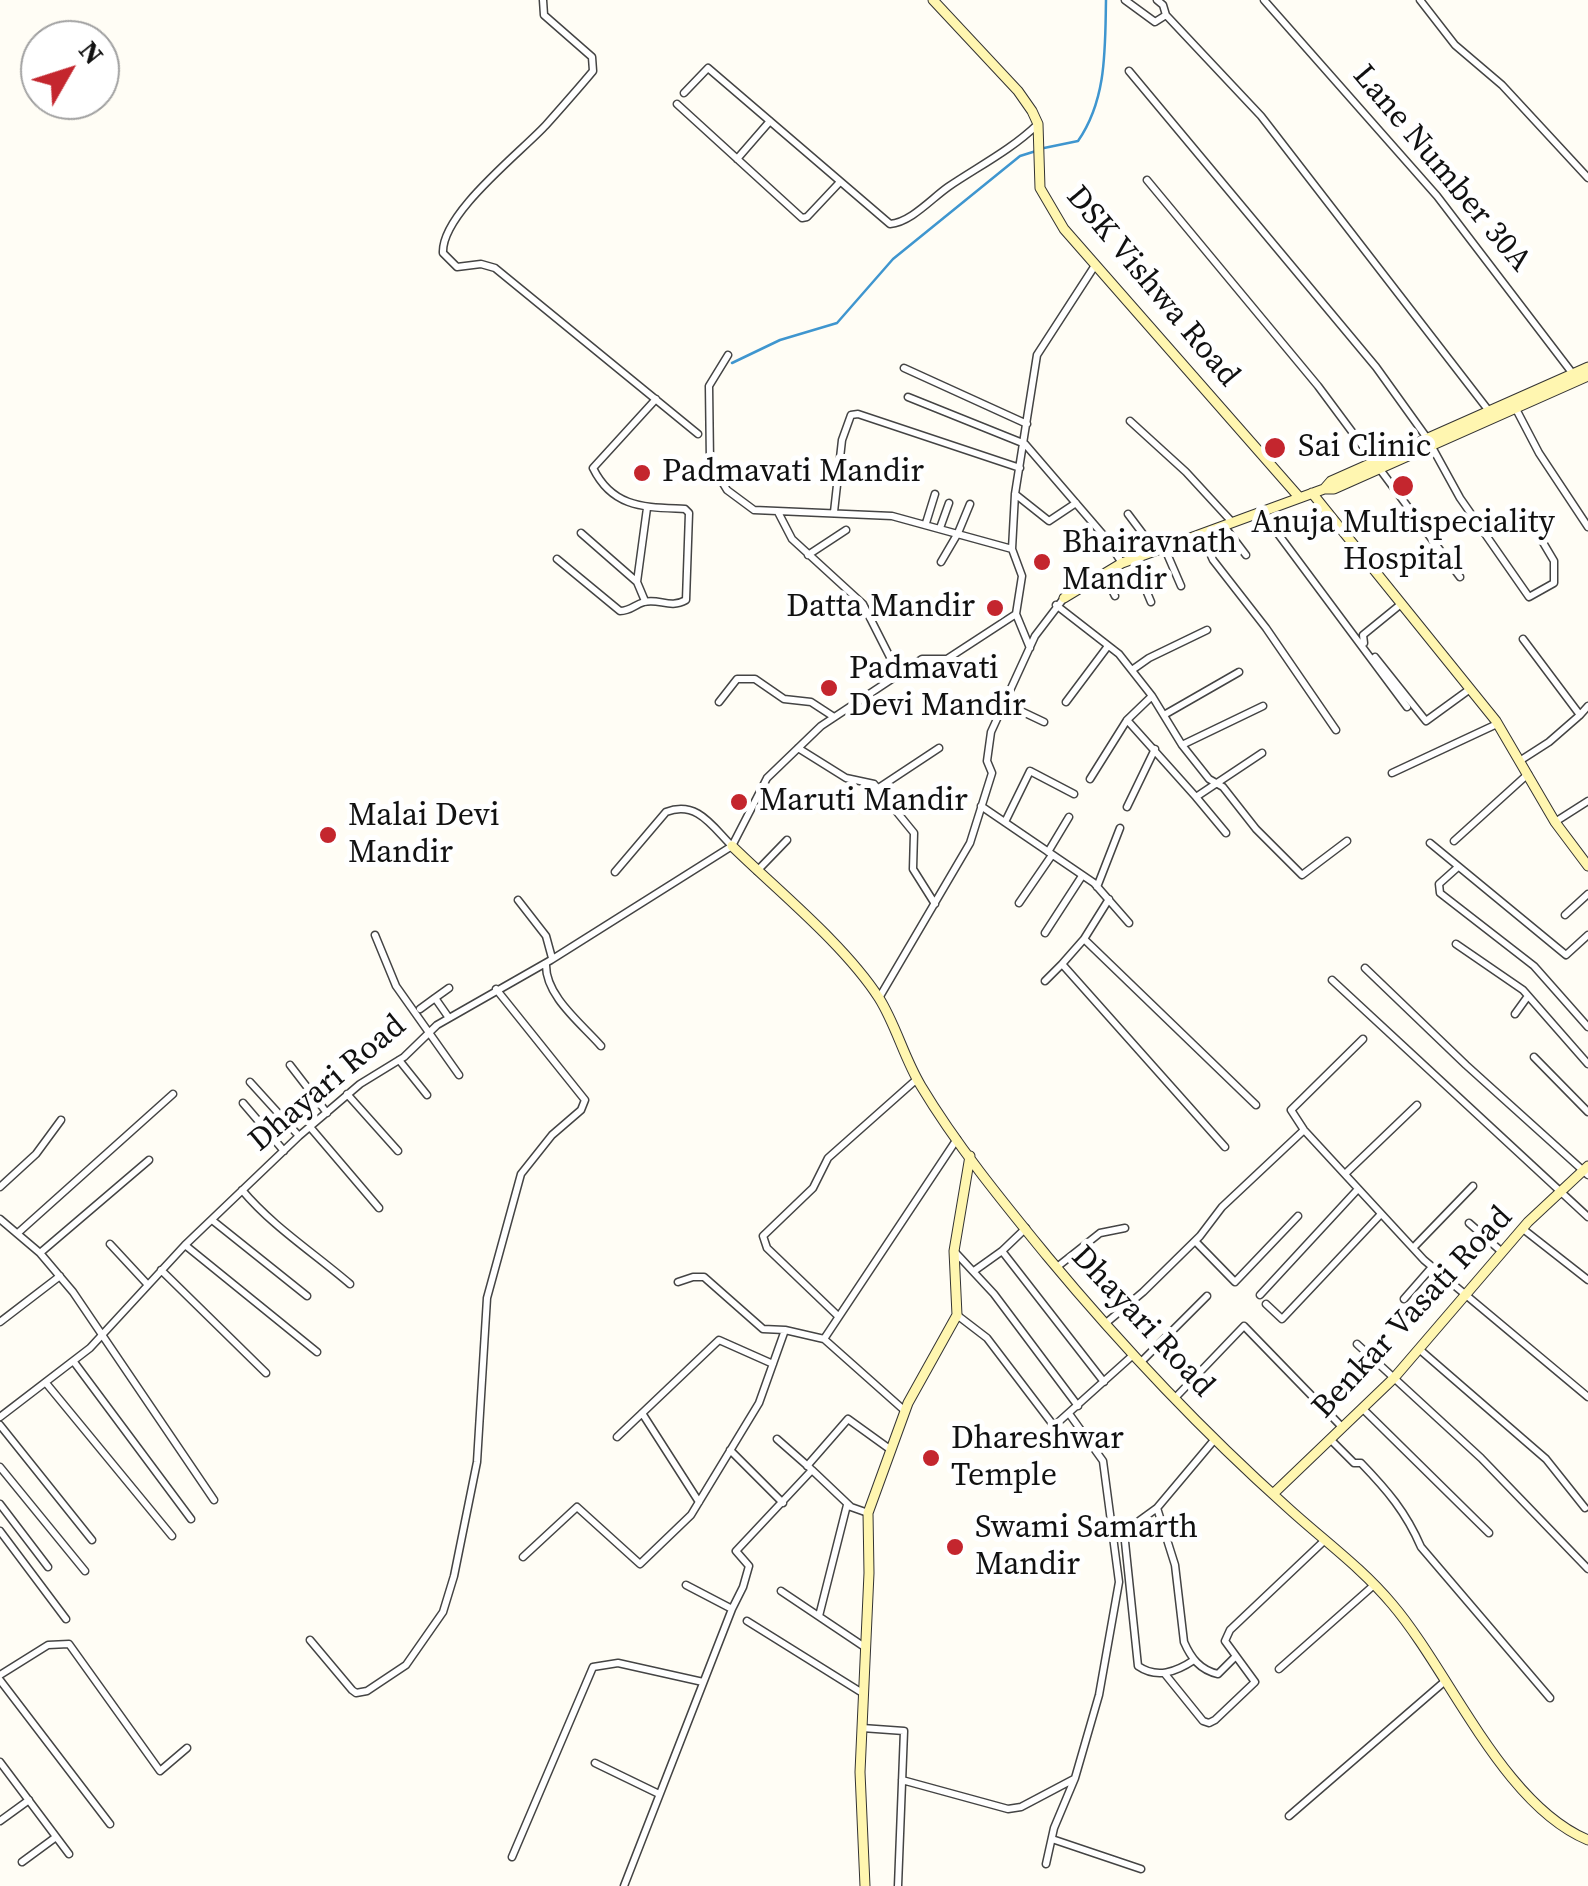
<!DOCTYPE html>
<style>
body{margin:0}
#map{position:relative;width:1588px;height:1886px;overflow:hidden;background:#fffdf5;font-family:"Source Serif 4",serif}
canvas{display:block}
.north{position:absolute;left:20px;top:20px;width:100px;height:100px;box-sizing:border-box;background:#fff;border:2px solid #a0a0a0;border-radius:50%;rotate:51deg;font-size:28px;font-weight:700;line-height:40px;text-align:center;color:#111}
.north::after{content:'';display:block;margin:auto;width:35px;height:45px;background:#c4262e;clip-path:polygon(50% 0,100% 100%,50% 72%,0 100%)}
</style>
<div id="map">
<canvas width="1588" height="1886"></canvas>
<div class="north">N</div>
</div>
<script>
const context = document.querySelector('canvas').getContext('2d');
context.lineJoin = 'round';
function stroke(path, color, width, dash) { context.strokeStyle = color; context.lineWidth = width; context.lineCap = dash ? 'butt' : 'round'; context.setLineDash(dash || []); context.stroke(path); }
function drawText(font, color, halo, rows, align = 'center') {
  context.font = font + ' "Source Serif 4",serif'; context.lineWidth = 10; context.setLineDash([]); context.textBaseline = 'middle'; context.strokeStyle = halo; context.fillStyle = color; for (const [text, x, y, turn = 0] of rows) {
    context.save(); context.translate(x, y); context.rotate((+turn || 0) * Math.PI / 180); context.textAlign = isNaN(turn) ? turn : align; if (halo) context.strokeText(text, 0, 0); context.fillText(text, 0, 0); context.restore();
  }
}
const stream = new Path2D(`
 M1044 148 1078 141C1107 99 1105 49 1106 0
 M732 363 780 340 837 323 893 259 1020 156 1036 151`);
const street = new Path2D(`
 M543 0 544 15 592 57 593 71C578 89 562 107 546 125 520 153 441 214 443 253L457 267 481 264 495 268 698 434
 M1125 0 1155 22 1166 15
 M1157 0 1163 5 1166 15 1261 116 1489 411
 M1264 0 1437 196 1573 374
 M1420 0 1455 45 1502 85 1588 178
 M1129 71 1376 367 1427 438 1460 498 1529 597 1554 583V561L1535 529
 M684 93 708 68 890 224C911 222 931 199 948 187 979 166 1011 150 1038 124
 M677 104 802 218 807 217 839 183
 M737 159 770 121
 M1147 180 1318 386 1460 577
 M728 355 709 386 710 462 727 490 754 510 892 516 1012 549
 M904 368 1027 424
 M908 397 1025 444 1105 537 1122 563
 M1516 409 1539 453 1588 527
 M1130 421 1186 472 1232 522
 M1015 494 1049 521 1076 503
 M1261 511 1407 707
 M778 512 792 539 863 604 899 675
 M834 512 842 440 851 415 858 414 1020 468
 M1128 514 1155 550
 M926 523 935 494
 M1224 526 1246 555
 M940 528 949 503
 M581 533 637 582 647 508
 M1202 536 1213 560 1266 628 1336 730
 M1165 549 1181 586
 M808 555 846 530
 M557 559 620 611C631 611 634 605 644 602 659 598 670 609 686 600L689 513 685 509C646 507 613 509 593 468L656 399
 M1133 559 1151 602
 M941 562 958 533 970 504
 M1104 574 1115 596
 M637 582 645 601
 M1056 605 1119 654 1152 696 1182 745 1209 779 1223 787 1256 829 1302 875 1347 841
 M1016 614 1030 648
 M1364 643 1363 635 1401 604
 M1375 657 1426 721 1470 689
 M1132 670 1149 658 1207 630
 M719 702 737 679H755L784 699 811 702 834 717
 M1066 702 1108 646
 M1004 703 1044 722
 M1164 715 1239 672
 M1580 715 1588 706
 M1127 720 1152 696
 M1182 745 1263 706
 M798 748 846 778 874 784 914 833 913 869 935 904
 M1521 760 1549 742 1580 715 1523 639
 M1392 773 1497 724
 M1090 779 1127 720 1196 797 1262 753
 M877 789 939 748
 M1196 797 1226 833
 M981 806 1094 883 1129 923
 M1127 807 1155 749
 M1005 822 1030 771 1074 794
 M1555 822 1588 801
 M1454 841 1528 774
 M1430 843 1566 955 1588 935
 M1048 852 1069 817
 M1458 867 1439 884 1440 893 1534 966 1588 1027
 M757 871 787 840
 M615 872 666 812C697 800 712 826 732 846
 M1097 887 1120 828
 M518 900 546 936 552 958
 M1019 903 1052 855
 M1565 915 1588 894
 M1045 933 1082 876
 M375 935 396 986 459 1075
 M1084 939 1109 899
 M1456 944 1523 990 1588 1064
 M546 964C545 996 582 1024 601 1046
 M1365 968 1466 1065 1588 1175
 M1332 980 1588 1217
 M1045 981 1062 964
 M879 998 970 843 992 773 987 761 991 732 1035 636 1064 598
 M420 1009 435 998
 M1515 1014 1528 996
 M449 1018 435 998 449 988
 M1363 1039 1291 1110 1304 1130 1424 1260 1588 1397
 M1534 1057 1588 1112
 M399 1060 427 1095
 M290 1065 327 1113
 M250 1082 299 1136
 M347 1094 398 1151
 M243 1103 284 1151
 M310 1127 379 1208
 M1225 1147 1062 964 1084 939 1256 1105
 M1345 1174 1417 1105
 M0 1187 36 1154 61 1120
 M242 1190C272 1226 314 1253 350 1284
 M0 1219 40 1253 73 1292 214 1500
 M212 1220 307 1296
 M1469 1223 1502 1252
 M1523 1229 1588 1280
 M19 1232 173 1094
 M1195 1241 1235 1282 1298 1216
 M110 1244 148 1285
 M185 1245 317 1352
 M1413 1248 1473 1186
 M1002 1251 1104 1382
 M955 1252 994 1294 1078 1406
 M40 1253 149 1160
 M1057 1267 1100 1233 1125 1228
 M161 1270 266 1373
 M974 1271 1002 1251 1026 1228
 M678 1282 693 1277H704L763 1329 785 1330
 M1260 1295 1358 1189
 M1404 1299 1432 1267
 M1266 1304 1282 1319 1381 1214
 M957 1315 987 1338 1054 1426 1132 1356
 M838 1316 767 1248 763 1236 813 1188 828 1158 917 1079
 M0 1322 60 1276
 M1106 1323 1143 1292 1200 1236 1222 1207 1304 1130
 M824 1339 905 1411
 M1357 1344 1481 1458 1588 1569
 M1419 1349 1546 1459 1585 1508
 M74 1362 191 1519
 M1141 1362 1207 1296
 M46 1383 172 1536
 M1175 1398 1244 1326 1342 1427
 M1363 1409 1489 1533
 M642 1413 699 1502
 M0 1417 90 1348 185 1245 299 1136 360 1084 404 1057 437 1025 551 960 732 846 767 778 821 726 922 659H947L1016 614 1022 576 1012 549 1015 494 1037 355 1094 267
 M0 1425 92 1540
 M617 1437 719 1340 773 1364
 M777 1439 810 1468
 M1331 1440 1354 1463H1361C1387 1490 1406 1512 1421 1547L1550 1698
 M730 1450 783 1503
 M807 1466 848 1419 891 1450
 M0 1467 85 1571
 M0 1504 48 1567
 M1157 1508 1175 1565 1184 1642C1191 1658 1200 1670 1218 1674L1235 1657
 M0 1531 66 1619
 M523 1557 577 1507 640 1564 691 1515 759 1403 785 1330 824 1339 957 1139
 M781 1591 866 1648
 M732 1609 743 1587 749 1566 736 1551 812 1470 851 1507 868 1513
 M819 1616 847 1505
 M747 1621 864 1694
 M310 1640 352 1690 356 1693 367 1691 406 1665 443 1612 454 1576 477 1462 487 1298 521 1174 552 1135 581 1110 585 1100 496 989
 M1194 1660C1176 1672 1157 1679 1138 1666L1124 1532 1157 1508 1215 1439
 M1279 1669 1374 1585
 M1165 1674 1203 1721 1209 1723 1215 1720 1255 1682 1225 1641 1230 1630 1325 1540
 M0 1675 48 1645 69 1644 160 1771 187 1748
 M0 1680 110 1824
 M862 1728 904 1731 898 1886
 M0 1762 69 1854
 M595 1763 659 1794
 M902 1780 1008 1809 1021 1807 1074 1779
 M1289 1816 1444 1682
 M0 1821 29 1800
 M1052 1839 1141 1869
 M512 1857 593 1667 618 1663 703 1682
 M22 1862 56 1837
 M1046 1864 1054 1828 1075 1778 1099 1695 1119 1582 1103 1461 1070 1415
 M624 1886 732 1609 686 1585`);
const secondary = new Path2D(`
 M933 0 1018 91 1032 111 1038 124 1040 188 1064 229 1299 497
 M1324 489 1331 481 1588 367
 M1312 493 1496 721 1555 822 1588 866
 M1064 598 1122 563 1324 489H1334L1588 376
 M732 846C778 891 844 944 879 998 896 1025 904 1058 921 1086 957 1146 1003 1202 1047 1256 1121 1345 1201 1430 1287 1507 1323 1540 1361 1567 1392 1604 1450 1672 1503 1805 1588 1840
 M1274 1493 1394 1378 1528 1222 1588 1166
 M865 1886 860 1772 869 1573 868 1513 908 1403 957 1315 954 1251 970 1156`);
const markers = [
 [1275,448,12,"#c4262e"],
 [642,473,10,"#c4262e"],
 [1403,486,12,"#c4262e"],
 [1042,562,10,"#c4262e"],
 [995,608,10,"#c4262e"],
 [829,688,10,"#c4262e"],
 [739,802,10,"#c4262e"],
 [328,835,10,"#c4262e"],
 [931,1458,10,"#c4262e"],
 [955,1547,10,"#c4262e"]
];
const streetNames = [
 ["Lane Number 30A",1441,169,50],
 ["DSK Vishwa Road",1152,287,50],
 ["Dhayari Road",328,1084,-40],
 ["Benkar Vasati Road",1413,1313,-47],
 ["Dhayari Road",1142,1322,47]
];
const poiNames = [
 ["Sai Clinic",1298,448],
 ["Padmavati Mandir",662,473],
 ["Anuja Multispeciality",1403,524,"center"],
 ["Hospital",1403,561,"center"],
 ["Bhairavnath",1062,544],
 ["Mandir",1062,581],
 ["Datta Mandir",975,608,"right"],
 ["Padmavati",849,670],
 ["Devi Mandir",849,707],
 ["Maruti Mandir",759,802],
 ["Malai Devi",348,817],
 ["Mandir",348,854],
 ["Dhareshwar",951,1440],
 ["Temple",951,1477],
 ["Swami Samarth",975,1529],
 ["Mandir",975,1566]
];
stroke(stream, '#3f96cf', 2.5);
stroke(street, '#444', 9);
stroke(secondary, '#333', 11);
stroke(street, '#fff', 6);
stroke(secondary, '#fff6b0', 9);
for (const [x, y, r, color] of markers) { const dot = new Path2D(); dot.arc(x, y, r, 0, 2 * Math.PI); context.fillStyle = color; context.fill(dot); stroke(dot, '#fff', 4); }
drawText('32px', '#111', '#fff', streetNames);
drawText('32px', '#111', '#fff', poiNames, 'left');
</script>
